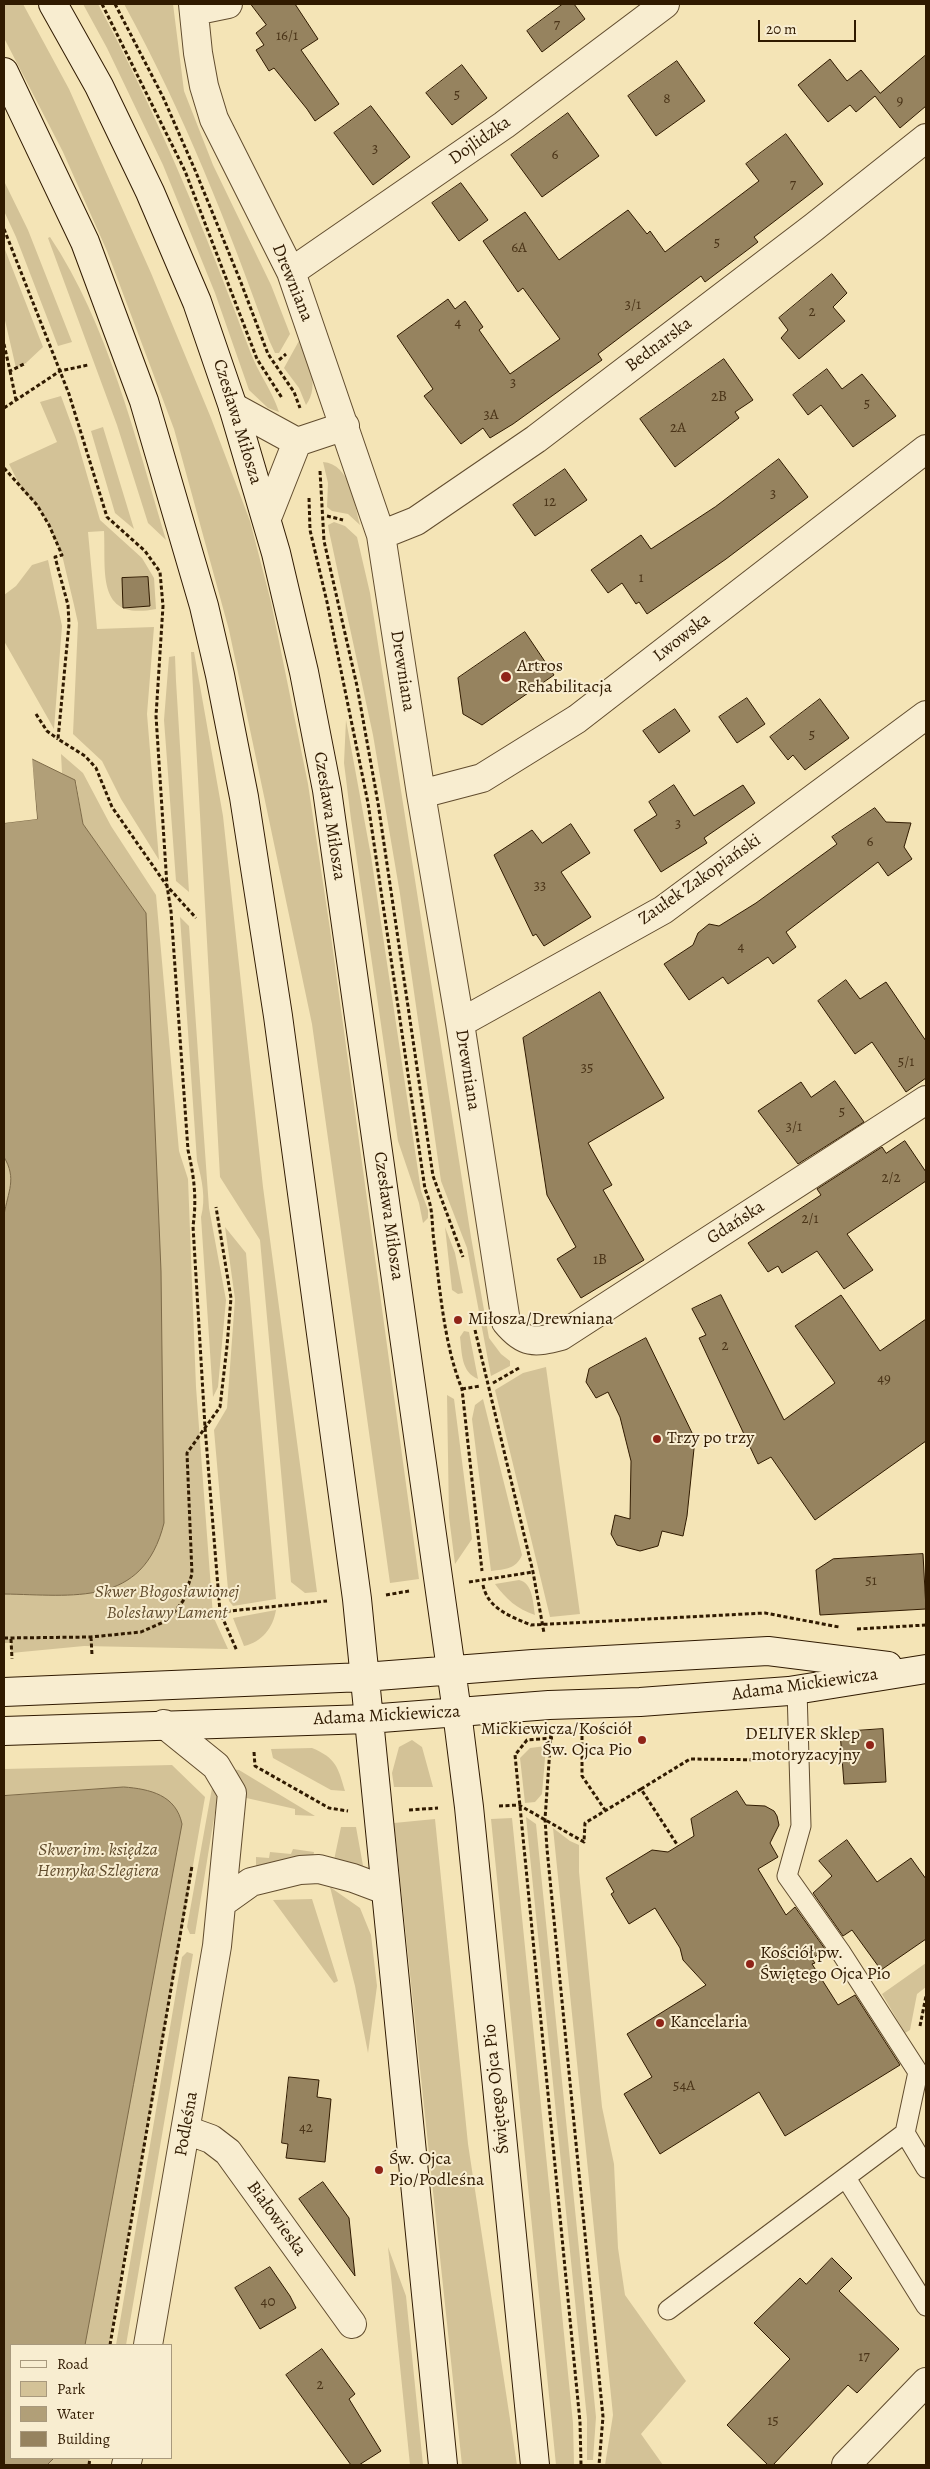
<!DOCTYPE html>
<meta charset="utf-8">
<style>
body{margin:0}
#map{position:relative;width:930px;height:2469px;overflow:hidden;background:#f4e4b6;font-family:Alegreya,serif}
canvas{display:block}
.frame{position:absolute;inset:0;border:5px solid #301a00;pointer-events:none}
.legend{position:absolute;left:10px;top:2344px;width:162px;height:115px;box-sizing:border-box;background:#f8edd0;border:1px solid #a8997d;margin:0;padding:6px 9px;list-style:none;font-size:15px;color:#301a00}
.legend li{display:flex;align-items:center;gap:10px;height:25px}
.legend b{width:25px;border:1px solid #a8997d}
.scale{position:absolute;left:758px;top:20px;width:98px;height:22px;box-sizing:border-box;border:2px solid #301a00;border-top:0;padding-left:6px;font-size:15px;line-height:18px;white-space:nowrap;color:#301a00;-webkit-text-stroke:4px #f8edd0;paint-order:stroke}
</style>
<div id="map">
<canvas width="930" height="2469"></canvas>
<div class="frame"></div>
<ul class="legend">
<li><b style="height:6px;background:#f8edd0"></b>Road</li>
<li><b style="height:14px;background:#d3c297"></b>Park</li>
<li><b style="height:14px;background:#b19f78"></b>Water</li>
<li><b style="height:14px;background:#96835f"></b>Building</li>
</ul>
<div class="scale">20 m</div>
</div>
<script>
const context = document.querySelector('canvas').getContext('2d');
context.lineJoin = 'round';
function paint(path, color) { context.fillStyle = color; context.fill(path, 'evenodd'); }
function stroke(path, color, width, dash) { context.strokeStyle = color; context.lineWidth = width; context.lineCap = dash ? 'butt' : 'round'; context.setLineDash(dash || []); context.stroke(path); }
function drawText(font, color, halo, rows, align = 'center') {
  context.font = font + ' Alegreya,serif'; context.lineWidth = 4; context.setLineDash([]); context.textBaseline = 'middle'; context.strokeStyle = halo; context.fillStyle = color; for (const [text, x, y, turn = 0] of rows) {
    context.save(); context.translate(x, y); context.rotate((+turn || 0) * Math.PI / 180); context.textAlign = isNaN(turn) ? turn : align; if (halo) context.strokeText(text, 0, 0); context.fillText(text, 0, 0); context.restore();
  }
}
const green = new Path2D(`
 M4 4H23L69 89 151 273 211 418 250 521 271 602 308 784 330 929 419 1579 390 1583 312 1024 229 630 174 429 107 251 63 152 4 38Z
 M83 4H98C158 115 206 233 250 351 258 373 272 390 279 412L268 408 249 390 215 293 163 165 107 48Z
 M124 4H173L184 91 213 165 271 285 290 334 279 353H275L269 340C228 225 183 111 124 4Z
 M4 181 28 230 72 342 58 346 16 237 4 211Z
 M50 237C108 323 136 441 166 540L148 523 117 425 48 238Z
 M4 247 43 347 26 363 16 368 4 316Z
 M300 339C307 360 321 385 306 405L299 388 284 368Z
 M61 396 76 437 100 520 142 558 154 578 156 609C96 621 106 573 104 531L88 532 97 629 154 627 147 714 159 860 121 799 102 761 73 734 78 623 74 605 62 555 49 525 37 505 22 490 9 464 57 442 40 402Z
 M103 427 134 529 115 513 91 431Z
 M323 462C351 464 354 504 360 525L348 514 332 511 327 507 328 483Z
 M334 522 345 526 357 537 370 593 471 1237 489 1338 501 1354 510 1361V1366L491 1376 467 1248 441 1181 400 894 373 735 329 531 328 525Z
 M48 560 62 626 54 729 4 641V595L16 586 32 565Z
 M191 652H194L223 816 263 1187 317 1592 305 1593 291 1582 260 1240 220 1177Z
 M175 656 176 681 189 892 176 881 164 720 169 657Z
 M346 720 371 856 421 1191 428 1210V1218L423 1223 419 1203 398 1141 351 819 344 763Z
 M61 754 83 773 111 826 156 895 179 1151 188 1179 196 1387 213 1616 228 1649 84 1646 11 1653V1643H4V1594L69 1595 105 1591 146 913 83 824 76 781 62 773Z
 M180 917 189 926 209 1208 226 1300 218 1387 213 1397 201 1217C206 1198 202 1180 197 1161Z
 M4 1157C17 1179 8 1191 4 1215Z
 M225 1227 246 1253 276 1599 233 1606 229 1601 214 1430 227 1408 235 1299Z
 M445 1227 455 1253 463 1293 458 1294 452 1290Z
 M464 1331 469 1332 478 1379C461 1372 462 1353 460 1337Z
 M546 1367 580 1614 550 1617 495 1390 523 1373Z
 M447 1395 454 1399 472 1539 455 1564 449 1517Z
 M483 1399 522 1555C516 1569 506 1569 491 1571L472 1419 475 1405Z
 M519 1580C533 1583 533 1603 535 1615 517 1609 506 1599 495 1584Z
 M276 1610C273 1628 262 1642 244 1646L233 1618Z
 M412 1740 422 1747 433 1787H394L392 1773 399 1747Z
 M546 1746 542 1794 535 1802 525 1803 520 1758 530 1748Z
 M312 1748C336 1758 338 1767 345 1791L331 1790 273 1758 271 1749Z
 M172 1765 205 1797 109 2345H11V2458H90L89 2465H4V1769Z
 M229 1769 239 1770 315 1816 295 1815V1809L242 1797Z
 M212 1788 217 1794V1800L195 1934H190L187 1927Z
 M526 1817 536 1824 596 2417 593 2460H587V2419Z
 M512 1818 573 2423 574 2465H556L491 1819Z
 M435 1819 468 2144 517 2465H462L394 1823Z
 M341 1827H356L364 1871 334 1860Z
 M553 1828 570 1841 579 1845V1872L602 2107 614 2164 618 2248 625 2295 686 2381 641 2434 663 2465H605L613 2415Z
 M293 1849 314 1852 313 1858 256 1866V1857L269 1858 270 1852 291 1854Z
 M330 1887 360 1908 371 1935 377 1986 368 2053 355 1986Z
 M312 1899 338 1981 334 1983 273 1900Z
 M187 1952 193 1954 126 2345H116L182 1957Z
 M926 1963V1987L917 1994 910 2030 905 2033 882 1994Z
 M388 2247 406 2296 423 2465H410Z`);
const water = new Path2D(`
 M32 759 75 780 83 824 146 913 161 1271 164 1523C143 1608 73 1595 4 1594V1215C8 1191 17 1179 4 1157V823L37 819Z
 M124 1787C150 1789 176 1795 182 1824L85 2345H11V2458H54L47 2465H4V1796Z`);
const pier = new Path2D(`
 M32 756 37 819 4 823V820L34 817 30 759Z`);
const building = new Path2D(`
 M251 4H295L318 39 301 50 339 104 315 121 307 109 274 68 269 71 256 50 264 45 256 33 266 25Z
 M563 4H574L585 19 542 52 527 31Z
 M926 55V106L900 128 875 96 856 112 850 105 828 122 798 85 830 59 847 81 861 70 880 93Z
 M677 61 705 101 656 136 628 96Z
 M462 65 487 98 452 125 426 93Z
 M371 106 410 157 373 185 334 133Z
 M568 113 599 156 542 197 511 155Z
 M786 134 823 184 754 237 758 242 705 282 701 276 598 354 602 360 513 424 490 438 483 428 461 444 424 396 433 389 397 336 448 299 455 309 465 301 483 327 479 330 510 374 560 339 523 288 518 292 483 241 525 212 559 260 628 210 647 234 650 231 665 252 759 181 746 164Z
 M461 183 488 220 459 241 432 203Z
 M832 274 847 293 833 307 845 321 799 359 781 338 788 330 779 318Z
 M724 359 753 400 735 412 739 418 675 467 640 419Z
 M827 369 842 389 862 374 896 416 853 447 821 405 808 415 793 395Z
 M779 459 808 497 726 559 647 614 639 602 636 604 622 583 608 593 591 570 641 535 651 549 715 507Z
 M565 469 587 500 535 536 513 505Z
 M148 577 150 606 123 608 122 578Z
 M525 632 554 675 482 725 463 714 458 678Z
 M747 698 765 724 737 743 719 717Z
 M820 699 849 738 805 770 793 755 788 760 770 737Z
 M675 709 690 731 659 753 643 731Z
 M674 785 694 816 743 785 755 803 704 838 707 843 661 872 634 830 657 815 649 802Z
 M875 808 886 822 911 823 904 847 912 859 888 876 878 862 786 932 796 947 773 964 768 957 728 984 723 977 689 1000 664 964 693 945 698 933 709 924 719 926 756 903 837 844 832 837Z
 M571 824 590 853 561 872 591 917 544 946 536 934 533 936 494 855 532 830 542 843Z
 M846 980 860 999 886 982 926 1041V1078L906 1092 872 1042 855 1054 818 1001Z
 M600 992 664 1098 588 1143 612 1185 603 1190 644 1260 581 1298 557 1259 576 1247 547 1195 523 1038Z
 M835 1081 864 1122 798 1164 758 1111 801 1082 811 1097Z
 M905 1141 926 1172V1181L847 1234 873 1270 844 1289 817 1251 782 1273 778 1266 768 1272 748 1243 821 1195 817 1189 882 1147 886 1153Z
 M721 1295 784 1420 835 1383 795 1326 841 1295 880 1351 926 1319V1441L815 1520 771 1457 758 1464 699 1338 706 1335 692 1309Z
 M646 1338 695 1439 687 1516 683 1536 662 1531 658 1546 640 1551 617 1545 611 1534 615 1515 630 1519 631 1461 620 1417 608 1392 596 1398 586 1382 589 1369Z
 M923 1554 926 1609 820 1615 816 1570 833 1559Z
 M883 1729 886 1782 844 1784 840 1732Z
 M737 1791 746 1805 765 1806 774 1811 777 1816 779 1825 770 1843 778 1857 758 1869 786 1915 795 1907 825 1949 812 1959 815 1963 812 1964 838 2005 855 1995 900 2065 785 2136 759 2092 660 2154 624 2094 652 2077 627 2034 706 1985 683 1960 680 1948 655 1908 629 1924 611 1894 614 1892 606 1878 652 1850 668 1852 694 1836 691 1819Z
 M847 1840 877 1882 911 1858 926 1879V1939L881 1970 852 1930 843 1936 813 1893 832 1876 819 1861Z
 M289 2077 319 2080 317 2097 331 2099 325 2162 286 2158 288 2144 282 2143Z
 M323 2182 349 2218 355 2276 299 2199Z
 M832 2258 852 2278 839 2291 899 2349 857 2393 848 2385 773 2465H768L727 2425 790 2359 754 2323 800 2278 806 2284Z
 M270 2267 290 2296 296 2308 260 2329 235 2288Z
 M322 2349 355 2394 349 2399 381 2451 359 2465H351L286 2375Z`);
const path = new Path2D(`
 M102 4 185 171 257 359 282 398
 M115 4 163 97 195 170 240 280 268 354 294 392 300 408
 M4 229 69 394 107 517 145 551 160 572 163 606 156 716 167 886 171 911 188 1150C194 1176 197 1199 193 1226L205 1427 220 1612 237 1651
 M4 344 10 371 26 363
 M279 360 286 354
 M10 371 16 400
 M4 408 60 371 88 365
 M4 468 37 505 49 525 62 555 55 557 68 605 69 624 58 739 85 756 96 768 112 807 167 886 196 918
 M320 471 324 541 357 686 378 803 433 1176 463 1257
 M309 498 310 530 327 602 368 803 425 1189C434 1211 431 1219 434 1242 440 1289 444 1345 462 1389L482 1571
 M327 516 343 520
 M36 714 47 731 58 739
 M475 1330 533 1572 544 1633
 M493 1383 519 1368
 M462 1389 480 1386
 M469 1582 533 1572
 M483 1585C488 1609 510 1616 531 1625L765 1613 839 1627
 M386 1595 409 1591
 M220 1612 327 1601
 M857 1629 926 1625
 M91 1637 92 1655
 M4 1638 91 1637 141 1632 168 1620 183 1601 192 1574 187 1453 220 1407 227 1346 231 1298 216 1207
 M11 1639 12 1659
 M551 1734 545 1819 547 1849 603 2417 599 2465
 M582 1736V1776L605 1810
 M553 1738 527 1740 515 1755 580 2422 581 2465
 M254 1752 255 1766 329 1808 348 1811
 M641 1789 690 1759 774 1760
 M499 1806 519 1805 584 1842 585 1823 641 1789 678 1846
 M409 1810 438 1808
 M920 2026 926 1996
 M110 2345 192 1866
 M89 2465 90 2458`);
const lane = new Path2D(`
 M797 1690 801 1826 787 1876 840 1951 918 2072 905 2133
 M846 2178 926 2306
 M668 2310 905 2133 926 2168`);
const street = new Path2D(`
 M193 4 198 53 204 86 214 119 291 272 381 535 421 794 460 1023 506 1322C524 1344 534 1343 561 1336L926 1100
 M194 11 228 4
 M291 272 504 125 665 4
 M233 407 297 442 345 426
 M267 518 297 442
 M381 535 416 521 536 439 814 227 926 138
 M421 794 482 778 577 719 926 449
 M460 1023 663 910 926 715
 M223 1902 251 1882 300 1870 319 1869 353 1878 385 1890
 M186 2130 211 2139 228 2152 352 2324
 M148 2345 217 1946 232 1793 216 1766 164 1724
 M126 2465 128 2458
 M846 2465 926 2382`);
const secondary = new Path2D(`
 M53 4 99 86 150 192 197 302 233 407 276 553 304 672 327 790 457 1712 469 1807 535 2465
 M4 72 85 242 144 401 204 606 220 675 244 797 278 1016 357 1599 443 2465
 M4 1692 364 1677 533 1664 768 1651 888 1666
 M4 1731 368 1719 549 1705 640 1702 789 1691 926 1669`);
const markers = [
 [506,677,6,"#8f2418"],
 [458,1320,5,"#8f2418"],
 [657,1439,5,"#8f2418"],
 [642,1740,5,"#8f2418"],
 [870,1745,5,"#8f2418"],
 [750,1964,5,"#8f2418"],
 [660,2023,5,"#8f2418"],
 [379,2170,5,"#8f2418"]
];
const numberNames = [
 ["7",557,25],
 ["16/1",287,36],
 ["5",457,95],
 ["8",667,99],
 ["9",900,101],
 ["3",375,149],
 ["6",555,155],
 ["7",793,185],
 ["5",717,243],
 ["6A",519,248],
 ["3/1",633,305],
 ["2",812,312],
 ["4",458,323],
 ["3",513,383],
 ["2B",719,397],
 ["5",867,404],
 ["3A",491,415],
 ["2A",678,428],
 ["3",773,494],
 ["12",550,502],
 ["1",641,578],
 ["5",812,735],
 ["3",678,824],
 ["6",870,842],
 ["33",540,886],
 ["4",741,947],
 ["5/1",906,1062],
 ["35",587,1068],
 ["5",842,1112],
 ["3/1",794,1127],
 ["2/2",891,1178],
 ["2/1",810,1219],
 ["1B",600,1260],
 ["2",725,1346],
 ["49",884,1379],
 ["51",871,1581],
 ["54A",684,2086],
 ["42",306,2128],
 ["40",268,2302],
 ["17",864,2357],
 ["2",320,2385],
 ["15",773,2421]
];
const streetNames = [
 ["Dojlidzka",480,141,-35],
 ["Drewniana",292,283,68],
 ["Bednarska",659,345,-37],
 ["Czesława Miłosza",237,422,73],
 ["Lwowska",682,638,-38],
 ["Drewniana",402,671,81],
 ["Czesława Miłosza",329,816,81],
 ["Zaułek Zakopiański",700,880,-35],
 ["Drewniana",467,1070,81],
 ["Czesława Miłosza",388,1216,82],
 ["Gdańska",736,1223,-33],
 ["Adama Mickiewicza",805,1685,-8],
 ["Adama Mickiewicza",387,1716,-3],
 ["Świętego Ojca Pio",497,2089,-96],
 ["Podleśna",187,2124,-80],
 ["Białowieska",276,2219,54]
];
const poiNames = [
 ["Artros",517,667],
 ["Rehabilitacja",517,688],
 ["Miłosza/Drewniana",468,1320],
 ["Trzy po trzy",667,1439],
 ["Mickiewicza/Kościół",632,1730,"right"],
 ["Św. Ojca Pio",632,1751,"right"],
 ["DELIVER Sklep",860,1735,"right"],
 ["motoryzacyjny",860,1756,"right"],
 ["Kościół pw.",760,1954],
 ["Świętego Ojca Pio",760,1975],
 ["Kancelaria",670,2023],
 ["Św. Ojca",389,2160],
 ["Pio/Podleśna",389,2181]
];
const parkNames = [
 ["Skwer Błogosławionej",167,1593],
 ["Bolesławy Lament",167,1614],
 ["Skwer im. księdza",98,1851],
 ["Henryka Szlegiera",98,1872]
];
paint(green, '#d3c297');
paint(water, '#b19f78');
stroke(water, '#7d6a48', 1);
paint(pier, '#f4e4b6');
paint(building, '#96835f');
stroke(building, '#301a00', 1);
stroke(lane, '#614c2e', 21);
stroke(street, '#614c2e', 30);
stroke(secondary, '#301a00', 30);
stroke(path, '#301a00', 3, [4, 2.5]);
stroke(lane, '#f8edd0', 19);
stroke(street, '#f8edd0', 28);
stroke(secondary, '#f8edd0', 28);
for (const [x, y, r, color] of markers) { const dot = new Path2D(); dot.arc(x, y, r, 0, 2 * Math.PI); context.fillStyle = color; context.fill(dot); stroke(dot, '#f8edd0', 2); }
drawText('15px', '#4a3418', null, numberNames);
drawText('18px', '#301a00', '#f8edd0', streetNames);
drawText('18px', '#301a00', '#f8edd0', poiNames, 'left');
drawText('italic 18px', '#614c2d', '#f8edd0', parkNames);
</script>
